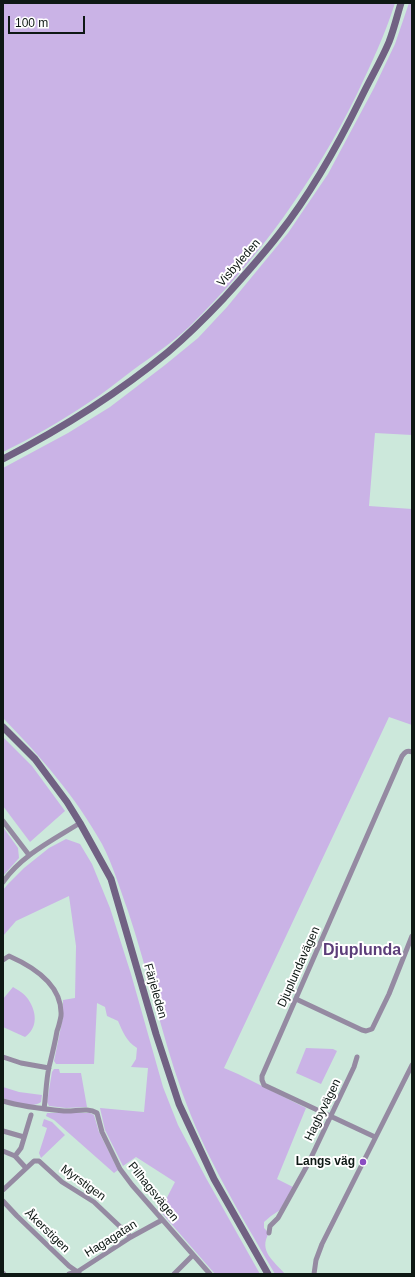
<!DOCTYPE html>
<meta charset="utf-8">
<style>
body{margin:0}
#map{position:relative;width:415px;height:1277px;overflow:hidden;background:#cce8db;font-family:Helvetica,sans-serif}
canvas{display:block}
.frame{position:absolute;inset:0;border:4px solid #0e1814;pointer-events:none}
.scale{position:absolute;left:8px;top:16px;width:77px;height:18px;box-sizing:border-box;border:2px solid #0e1814;border-top:0;padding-left:5px;font-size:12px;line-height:14px;white-space:nowrap;color:#0e1814;-webkit-text-stroke:3px #fff;paint-order:stroke}
</style>
<div id="map">
<canvas width="415" height="1277"></canvas>
<div class="frame"></div>
<div class="scale">100 m</div>
</div>
<script>
const context = document.querySelector('canvas').getContext('2d');
context.lineJoin = 'round';
function paint(path, color) { context.fillStyle = color; context.fill(path, 'evenodd'); }
function stroke(path, color, width, dash) { context.strokeStyle = color; context.lineWidth = width; context.lineCap = dash ? 'butt' : 'round'; context.setLineDash(dash || []); context.stroke(path); }
function drawText(font, color, halo, rows, align = 'center') {
  context.font = font + ' Helvetica,sans-serif'; context.lineWidth = 4; context.setLineDash([]); context.textBaseline = 'middle'; context.strokeStyle = halo; context.fillStyle = color; for (const [text, x, y, turn = 0] of rows) {
    context.save(); context.translate(x, y); context.rotate((+turn || 0) * Math.PI / 180); context.textAlign = isNaN(turn) ? turn : align; if (halo) context.strokeText(text, 0, 0); context.fillText(text, 0, 0); context.restore();
  }
}
const green = new Path2D(`
 M3 3H395C385 35 371 64 357 94 315 180 258 260 189 327 172 343 152 356 133 370 118 381 104 393 88 403 61 421 32 438 3 452Z
 M409 3H412V435L375 433 369 506 412 509V725L389 717 224 1068 238 1074 306 1108 277 1179 293 1187 280 1210 271 1216 264 1222V1228L269 1233C258 1251 274 1261 285 1274H275C241 1215 205 1157 182 1092 161 1033 148 971 128 911 120 889 113 865 102 844 76 797 40 756 3 718V468L68 433 110 407 165 365 198 338 227 307 288 233 328 174 374 88 395 44Z
 M3 737 32 766 65 811 30 842 3 806Z
 M3 827 18 848 19 858 3 876Z
 M66 839 80 844 92 864 110 908 131 974 163 1087 178 1125 206 1178 260 1274H215L160 1211 175 1182 136 1157 123 1166 105 1130 100 1108 144 1112 148 1068 131 1067 136 1059 137 1048C126 1041 123 1032 118 1021L107 1016 105 1007 97 1003 94 1064H56L54 1061 63 1017V1000L75 998 76 946 69 896 16 921 3 936V890L8 884 24 868 49 848Z
 M13 987C18 990 25 994 28 999 37 1012 38 1028 25 1037L3 1027V999Z
 M306 1048 333 1049 337 1051 321 1084 296 1073Z
 M54 1069H59L60 1073H81L87 1107 66 1108 49 1106 47 1102 52 1072Z
 M3 1087 19 1092 42 1095 41 1102C33 1109 13 1102 3 1098Z
 M47 1113H90L94 1115 99 1132 118 1170 114 1173 54 1120 46 1116Z
 M44 1119 52 1122 65 1135 41 1158 39 1153 47 1128 42 1126Z`);
const street = new Path2D(`
 M3 821 29 855
 M3 882C22 855 53 840 80 823
 M3 960 9 956C34 967 63 985 61 1016 60 1021 59 1026 57 1031 55 1043 52 1055 49 1067 46 1081 46 1095 44 1109
 M296 999 362 1030 366 1031 372 1029 389 994 412 936
 M3 1057 21 1063 49 1068
 M3 1101C23 1107 43 1109 64 1111 75 1112 87 1107 97 1113L102 1132 120 1169 132 1185 210 1274
 M3 1131 24 1137
 M375 1137 264 1085 262 1080V1076L402 756C405 752 407 750 412 752
 M3 1151 15 1156 26 1168
 M15 1156 21 1148 31 1115
 M3 1190 34 1161H39L62 1182 94 1202 131 1237
 M3 1201 17 1216 69 1266 79 1273
 M269 1233 270 1226 278 1218 308 1164 354 1067 357 1057
 M3 1273 4 1274
 M69 1274 77 1272 131 1237 162 1220
 M174 1274 193 1255
 M314 1274 316 1260 322 1244 412 1065`);
const secondary = new Path2D(`
 M3 459C61 429 117 394 168 352 188 335 206 317 224 298 243 277 262 256 279 234 312 192 338 145 361 98 370 79 381 61 389 42 394 29 397 16 401 3
 M3 727 35 759 67 802 80 823 111 879 156 1034 179 1104 214 1179 268 1274`);
const markers = [
 [363,1162,4,"#8a4cc2"]
];
const streetNames = [
 ["Visbyleden",239,263,-49],
 ["Djuplundavägen",299,967,-66],
 ["Färjeleden",155,991,74],
 ["Hagbyvägen",323,1110,-64],
 ["Myrstigen",83,1183,36],
 ["Pilhagsvägen",153,1192,51],
 ["Åkerstigen",47,1231,44],
 ["Hagagatan",111,1239,-32]
];
const poiNames = [
 ["Langs väg",355,1162]
];
const districtNames = [
 ["Djuplunda",362,951]
];
paint(green, '#cab3e6');
stroke(street, '#958aa2', 5);
stroke(secondary, '#716183', 7);
for (const [x, y, r, color] of markers) { const dot = new Path2D(); dot.arc(x, y, r, 0, 2 * Math.PI); context.fillStyle = color; context.fill(dot); stroke(dot, '#fff', 1.5); }
drawText('12px', '#0e1814', '#fff', streetNames);
drawText('bold 12px', '#0e1814', '#fff', poiNames, 'right');
drawText('bold 16px', '#5c3e7a', '#fff', districtNames);
</script>
